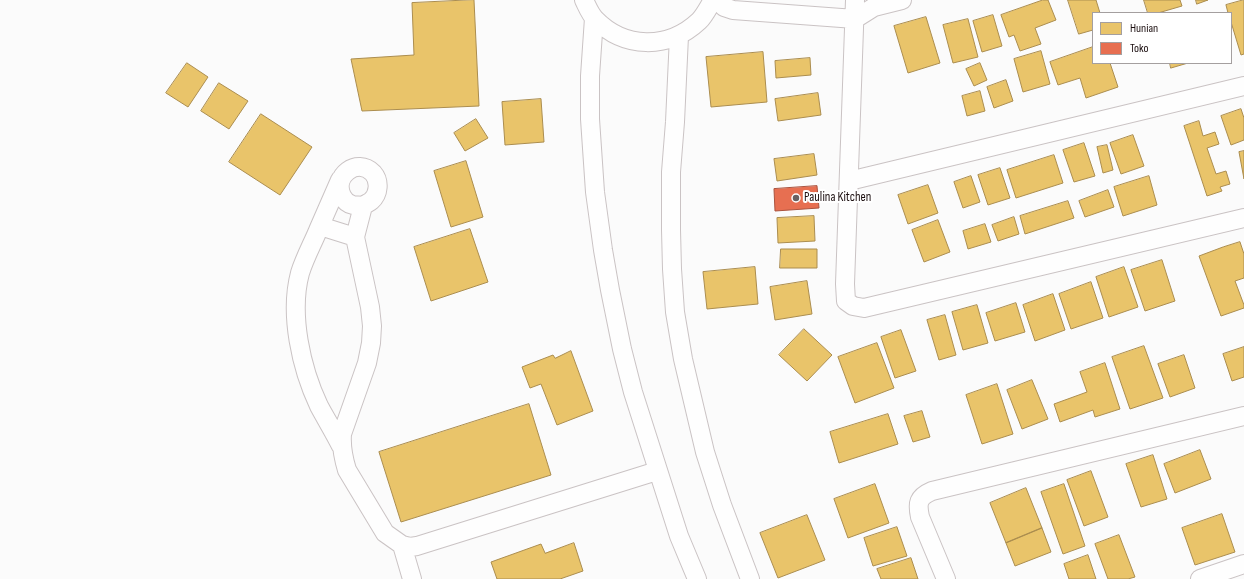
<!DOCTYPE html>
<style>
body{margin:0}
#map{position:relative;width:1244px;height:579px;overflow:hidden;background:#fbfbfb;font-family:"Sofia Sans Condensed",sans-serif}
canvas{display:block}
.legend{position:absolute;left:1092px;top:12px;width:140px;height:52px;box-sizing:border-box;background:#fff;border:1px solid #a49f9f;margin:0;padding:5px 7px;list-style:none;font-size:12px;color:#1b0e0f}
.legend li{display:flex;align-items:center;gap:8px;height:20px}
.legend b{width:20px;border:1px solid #a49f9f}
</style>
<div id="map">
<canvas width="1244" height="579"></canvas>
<ul class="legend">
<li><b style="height:11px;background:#e9c46a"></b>Hunian</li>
<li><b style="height:11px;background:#e76f51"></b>Toko</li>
</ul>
</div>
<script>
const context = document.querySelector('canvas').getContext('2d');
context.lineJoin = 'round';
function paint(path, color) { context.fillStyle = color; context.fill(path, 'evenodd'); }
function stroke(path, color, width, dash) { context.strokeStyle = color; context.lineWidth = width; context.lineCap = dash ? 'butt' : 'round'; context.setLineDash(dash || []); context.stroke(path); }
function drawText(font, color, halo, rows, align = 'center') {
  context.font = font + ' "Sofia Sans Condensed",sans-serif'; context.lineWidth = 4; context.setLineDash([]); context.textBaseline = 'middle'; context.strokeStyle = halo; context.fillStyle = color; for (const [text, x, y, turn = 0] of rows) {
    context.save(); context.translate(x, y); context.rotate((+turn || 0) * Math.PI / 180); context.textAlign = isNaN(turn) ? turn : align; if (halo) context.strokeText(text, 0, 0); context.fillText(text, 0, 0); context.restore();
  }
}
const homes = new Path2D(`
 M474 0 479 106 362 111 351 59 414 55 412 3Z
 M1043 0H1048L1056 20 1035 28 1041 44 1020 51 1014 35 1009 37 1001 15Z
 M1068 0H1096L1100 13H1093V30L1079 34Z
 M1144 0H1180L1182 6 1158 13H1148Z
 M1196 0H1208L1197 4Z
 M1244 0V54L1241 55 1231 22V13H1228L1226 5Z
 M993 15 1002 46 982 52 973 21Z
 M926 17 940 63 908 73 894 26Z
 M968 19 978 57 953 63 943 25Z
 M1093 47V63H1110L1118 87 1086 98 1080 78 1058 85 1050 62Z
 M1041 51 1050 84 1023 92 1014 59Z
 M763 52 767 102 711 107 706 57Z
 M810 58 811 75 776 78 775 61Z
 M187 63 208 77 188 107 166 93Z
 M980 63 987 80 974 86 966 69Z
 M1170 63H1188L1171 68Z
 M1006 80 1013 101 994 108 987 87Z
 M219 83 248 101 229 129 201 111Z
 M980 91 985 111 967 116 962 96Z
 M818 93 821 115 778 121 775 99Z
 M541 99 544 142 505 145 502 102Z
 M1241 109 1244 118V140L1231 145 1221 116Z
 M261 114 312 147 280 195 229 162Z
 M476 119 488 138 465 151 454 133Z
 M1199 121 1203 136 1215 132 1219 144 1207 148 1216 174 1226 171 1230 184 1220 187 1222 191 1207 196 1184 126Z
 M1133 135 1144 166 1121 174 1110 143Z
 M1084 143 1095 176 1074 182 1063 150Z
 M1107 145 1113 170 1103 173 1097 147Z
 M1244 151V179L1239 152Z
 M814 154 817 175 777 181 774 159Z
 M1054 155 1063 183 1016 198 1007 170Z
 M466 161 483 217 451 227 434 171Z
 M1000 168 1010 198 988 205 978 175Z
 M971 176 980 202 963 208 954 182Z
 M1149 176 1157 205 1123 216 1114 187Z
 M928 185 938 213 908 224 898 195Z
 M1108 190 1114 207 1085 217 1079 201Z
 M1068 201 1074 218 1025 234 1020 216Z
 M814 216 815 241 778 243 777 218Z
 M1014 217 1019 234 998 241 992 225Z
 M938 220 950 252 924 262 912 230Z
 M985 224 991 242 968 249 963 231Z
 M470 229 488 282 431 301 414 247Z
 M1240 242 1244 254V278L1235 281 1244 305V308L1221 316 1199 256 1223 247Z
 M781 249H817V268H780Z
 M1162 260 1175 301 1145 311 1131 270Z
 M755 267 758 304 707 309 703 272Z
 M1124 267 1138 307 1109 317 1096 277Z
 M807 281 812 314 775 320 770 287Z
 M1091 282 1103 318 1071 329 1059 294Z
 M1053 294 1065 330 1035 341 1023 305Z
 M1016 303 1025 332 995 341 986 313Z
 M977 305 988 343 963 350 952 312Z
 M945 315 956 355 939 360 927 320Z
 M804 329 832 355 807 381 779 355Z
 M901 330 916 371 895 378 881 337Z
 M877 343 894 388 855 403 838 357Z
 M1144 346 1163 398 1130 409 1112 357Z
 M1244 347V377L1232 381 1223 354Z
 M571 351 593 411 557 425 541 384 530 388 522 367 553 355 555 358Z
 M1184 355 1195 388 1170 397 1158 364Z
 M1105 363 1120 409 1095 417 1093 410 1060 422 1054 404 1087 392 1080 372Z
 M1032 380 1048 419 1022 429 1007 390Z
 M997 384 1013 434 982 444 966 395Z
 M529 404 551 475 401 522 379 452Z
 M922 411 930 437 913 442 904 416Z
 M888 414 898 444 839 463 830 432Z
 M1200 450 1211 479 1175 493 1164 464Z
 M1153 455 1167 499 1141 507 1126 464Z
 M1091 471 1108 517 1084 526 1067 480Z
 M875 484 889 523 848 538 834 499Z
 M1064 484 1085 546 1063 554 1041 492Z
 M1026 488 1042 528 1006 543 990 503Z
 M1222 514 1235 552 1195 565 1182 528Z
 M807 515 825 560 778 578 760 533Z
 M897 527 907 556 873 566 864 538Z
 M1042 528 1051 552 1015 566 1006 543Z
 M1119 535 1135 577 1128 579H1108L1095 544Z
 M574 543 583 571 560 579H497L491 562 541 544 545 553Z
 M1088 555 1096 579H1069L1064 564Z
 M911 558 918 579H881L877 569Z`);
const shops = new Path2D(`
 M817 186 819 208 775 211 774 189Z`);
const street = new Path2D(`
 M584 0C587 6 590 14 595 19 624 49 668 50 699 21 705 15 709 6 713 0
 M717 0 724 7 733 10 855 19 874 7 902 0
 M855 0 845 284 846 301 853 306 864 308 1244 218
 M594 18 590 76V119L595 192 603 250 610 290 622 349 633 392 679 536 697 579
 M679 36 675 122 671 172V230L672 269 675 312 683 359 705 452 722 505 750 579
 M340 180C333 196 326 212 319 228 313 243 305 257 300 273 289 314 301 368 319 406 326 419 334 432 341 446
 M849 181 1244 86
 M363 206C360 205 356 206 353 205 348 204 344 200 342 196 332 176 357 157 373 173 380 181 379 194 371 201 369 203 365 204 363 206L355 237 370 307 372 326 371 343 367 363 342 434C341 447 343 457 347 470L385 533 402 545 410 547 417 546 657 471
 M320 226 355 237
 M402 545 412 579
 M946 579 920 517C917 503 918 497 932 491L1244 416
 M1200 579 1244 564`);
const markers = [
 [796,198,4,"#696162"]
];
const poiNames = [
 ["Paulina Kitchen",804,198]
];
paint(homes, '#e9c46a');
stroke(homes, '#ab8d4f', 1);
paint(shops, '#e76f51');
stroke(shops, '#aa523d', 1);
stroke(street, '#cac3c4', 20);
stroke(street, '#fefefe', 18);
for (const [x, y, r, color] of markers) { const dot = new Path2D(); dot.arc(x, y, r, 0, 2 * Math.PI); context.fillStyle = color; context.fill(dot); stroke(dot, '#fff', 1.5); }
drawText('13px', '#1b0e0f', '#fff', poiNames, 'left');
</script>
